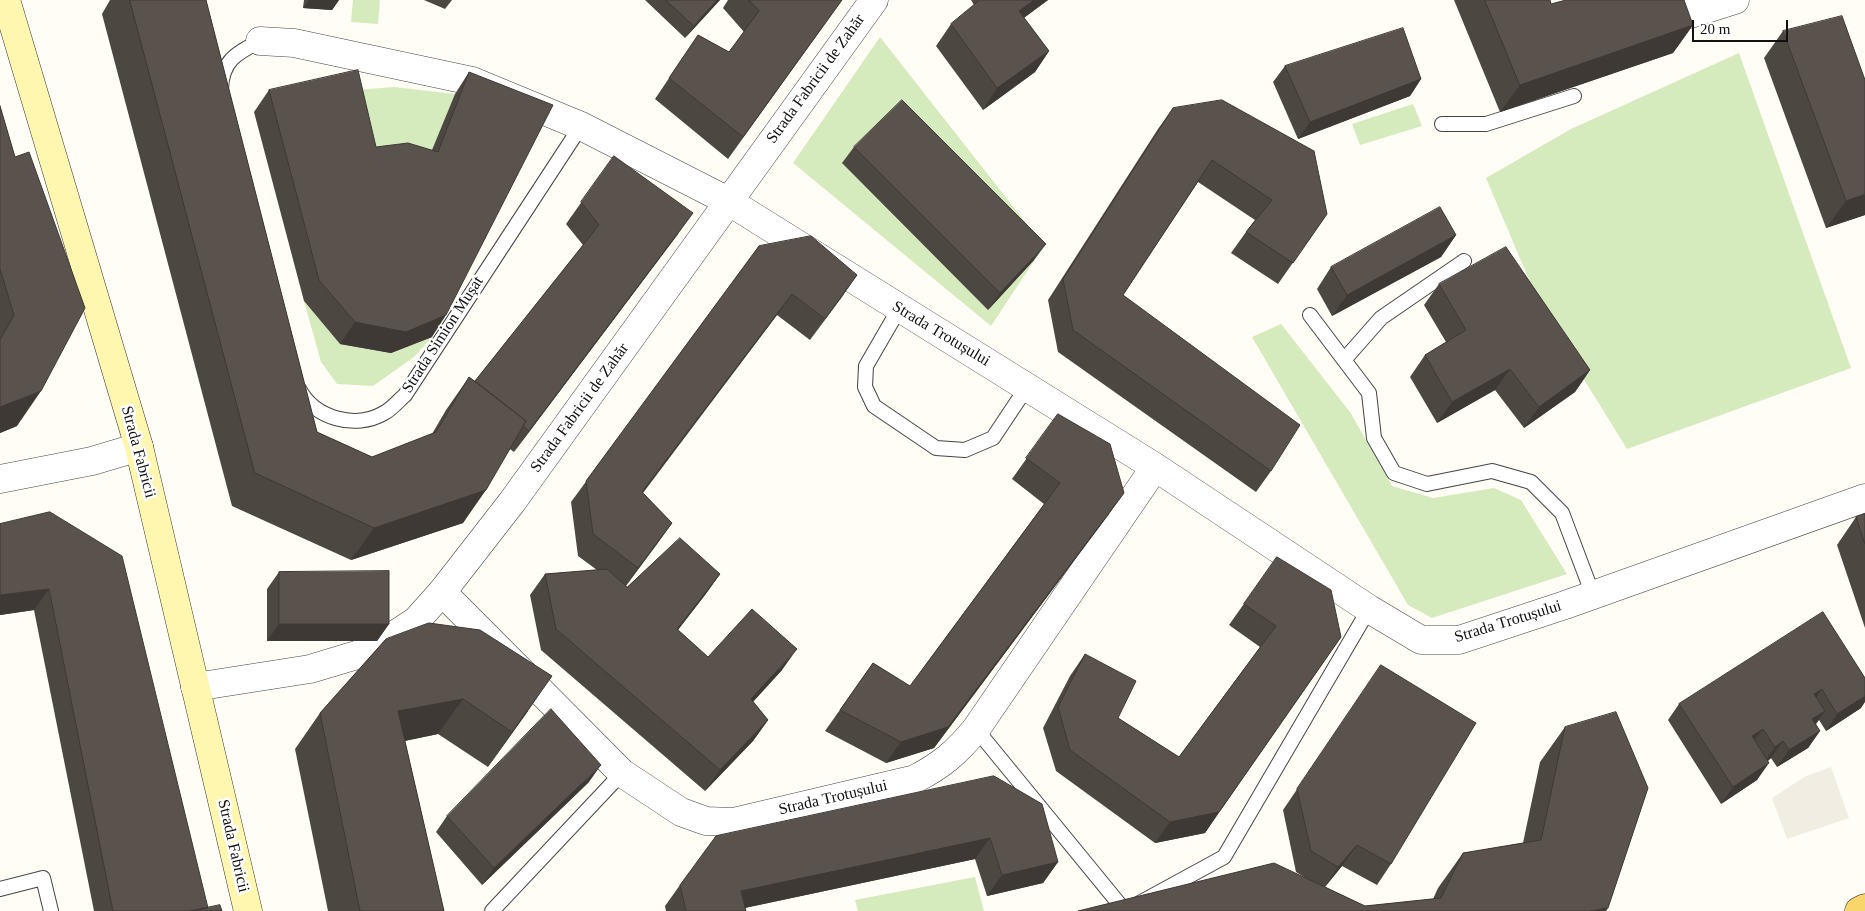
<!DOCTYPE html>
<meta charset="utf-8">
<style>
body{margin:0}
#map{position:relative;width:1865px;height:911px;overflow:hidden;background:#fffdf5;font-family:"Times New Roman",serif}
canvas{display:block}
.scale{position:absolute;left:1692px;top:20px;width:96px;height:22px;box-sizing:border-box;border:2px solid #111;border-top:0;padding-left:6px;font-size:15px;line-height:18px;white-space:nowrap;color:#111;-webkit-text-stroke:4px #fff;paint-order:stroke}
</style>
<div id="map">
<canvas width="1865" height="911"></canvas>
<div class="scale">20 m</div>
</div>
<script>
const context = document.querySelector('canvas').getContext('2d');
context.lineJoin = 'round';
function paint(path, color) { context.fillStyle = color; context.fill(path, 'evenodd'); }
function stroke(path, color, width, dash) { context.strokeStyle = color; context.lineWidth = width; context.lineCap = dash ? 'butt' : 'round'; context.setLineDash(dash || []); context.stroke(path); }
function drawText(font, color, halo, rows, align = 'center') {
  context.font = font + ' "Times New Roman",serif'; context.lineWidth = 5; context.setLineDash([]); context.textBaseline = 'middle'; context.strokeStyle = halo; context.fillStyle = color; for (const [text, x, y, turn = 0] of rows) {
    context.save(); context.translate(x, y); context.rotate((+turn || 0) * Math.PI / 180); context.textAlign = isNaN(turn) ? turn : align; if (halo) context.strokeText(text, 0, 0); context.fillText(text, 0, 0); context.restore();
  }
}
const green = new Path2D(`
 M353 0H380L378 24 351 22Z
 M880 37 1044 246 991 326 793 163Z
 M1739 53 1851 368 1627 449 1543 313 1486 178 1571 129Z
 M394 87 455 94 423 174 362 168 343 91Z
 M1413 104 1422 126 1360 145 1352 124Z
 M304 301 340 344 391 353 432 337 414 357 373 386 337 384 321 362Z
 M1281 324 1350 412 1392 486 1433 498 1494 488 1521 500 1567 574 1432 618 1408 605 1252 337Z
 M975 877 984 911H858L855 900Z`);
const plaza = new Path2D(`
 M1831 767 1849 818 1787 839 1772 798 1806 776Z`);
const service = new Path2D(`
 M221 89C222 60 237 53 260 41
 M1442 124H1486L1574 96
 M899 309 866 366 865 387 874 406 936 448 965 450 993 438 1027 387
 M1310 315 1369 393 1374 438 1394 473 1427 484 1492 471 1531 482 1562 513 1593 595
 M1344 360 1381 318 1464 261
 M299 389C314 418 355 430 384 413 392 409 398 401 405 395L581 126
 M976 729 1125 911
 M0 889 43 878 51 911
 M492 911 622 773
 M1125 911 1224 857 1369 609`);
const minor = new Path2D(`
 M1686 0 1691 14 1735 0
 M260 41 294 43 472 81 581 126 728 201 1155 467 1369 609 1421 640H1459L1565 605 1865 498
 M0 479 92 461 139 447
 M442 592 622 773 681 812 706 821 733 822 915 779C942 765 956 753 976 729L1155 467`);
const tertiary = new Path2D(`
 M195 687 310 669 370 651 416 621 442 592 512 502 874 0`);
const secondary = new Path2D(`
 M6 0 139 447 248 911`);
const primary = new Path2D(`
 M1859 911 1865 908`);
const wall = new Path2D(`
 M110 0H206L317 432 372 457 432 434 446 410 469 377 475 381 583 245 566 224 614 156 678 234 514 452 510 449 463 523 351 560 232 506 102 14Z
 M304 0H339L332 10 303 8Z
 M424 0H452L445 9Z
 M645 0H720L685 38Z
 M728 0H842L728 159 655 99 698 35 729 52 744 32 723 8Z
 M971 0H1048L1024 18 1049 51 1035 72 983 110 936 46 951 24 974 5Z
 M1454 0H1550L1551 4 1693 25 1673 53 1500 112Z
 M1783 31 1865 215 1826 228 1764 58Z
 M1285 66 1421 79 1410 96 1298 139 1273 82Z
 M469 72 432 337 391 353 340 344 304 301 254 112 269 90 376 147 432 150 455 94Z
 M0 106 15 157 17 426 0 433Z
 M1173 108 1327 214 1278 284 1231 253 1246 232 1255 220 1198 182 1123 295 1271 471 1256 492 1058 352 1048 300 1158 129Z
 M854 147 1034 260 988 310 842 163Z
 M1456 235 1441 257 1332 316 1317 289 1331 267Z
 M759 246 857 275 810 340 777 315 643 493 672 523 657 544 626 586 627 587 720 574 705 595 678 630 708 657 782 670 753 702 768 720 753 741 705 791 541 650 530 595 545 574 597 570 578 556 571 502Z
 M1439 284 1590 370 1575 392 1524 428 1495 390 1437 423 1410 377 1425 355 1446 342 1424 305Z
 M1058 414 1109 514 934 748 886 763 825 731 873 663 910 686 1044 504 1012 479Z
 M50 512 208 908 222 911H94L34 610 0 615V524Z
 M1865 514V628L1837 545 1856 517Z
 M1277 557 1341 637 1205 833 1155 843 1056 771 1043 728 1070 676 1085 654 1118 718 1179 757 1260 647 1229 625Z
 M279 572 389 624 377 641H267V589Z
 M1823 612 1861 708 1826 731 1819 720 1816 724 1820 731 1808 748 1777 767 1771 758 1768 761 1757 780 1721 804 1668 720 1679 704Z
 M386 639 528 711 488 767 438 734 405 741 444 911H328L295 749 320 713Z
 M1381 665 1391 864 1377 885 1342 866 1325 887 1365 906 1433 899 1438 888 1463 853 1523 843 1540 762 1565 727 1606 911H1078L1309 880 1296 872 1283 810Z
 M994 776 1058 862 1043 883 987 896 975 859 745 908 746 911H666L665 906 680 885Z
 M589 782 482 885 436 832 447 816Z`);
const shadedWall = new Path2D(`
 M309 0H339L332 10 303 8Z
 M717 0H720L685 38 694 26Z
 M1034 0H1048L1004 32 1019 11Z
 M1693 25 1673 53 1500 112 1520 85Z
 M1049 51 1035 72 983 110 997 88Z
 M1421 79 1410 96 1298 139 1310 122Z
 M1865 194V215L1826 228 1846 201Z
 M693 213 678 234 514 452 529 431Z
 M1456 235 1441 257 1332 316 1347 295Z
 M1046 244 1034 260 988 310 1000 293Z
 M857 275 842 297 810 340 825 319Z
 M792 294 777 315 627 513 642 492Z
 M446 315 432 337 391 353 340 344 355 322Z
 M1510 369 1495 390 1437 423 1452 402Z
 M1590 370 1575 392 1524 428 1539 407Z
 M41 391 17 426 0 433V407Z
 M486 490 463 523 351 560 374 528Z
 M1124 493 1109 514 934 748 886 763 901 742Z
 M672 523 657 544 623 589 638 568Z
 M720 574 705 595 662 650 677 629Z
 M49 589 34 610 0 615V595Z
 M279 624H389L377 641H267Z
 M797 649 782 670 736 720 751 699Z
 M552 676 528 711 488 767 512 732Z
 M1822 689 1810 706 1814 694Z
 M1865 696V702L1861 708 1826 731 1837 714Z
 M463 699 438 734 374 747 398 711Z
 M1825 711 1813 728 1812 719Z
 M768 720 753 741 705 791 720 770Z
 M1763 729 1751 745 1752 736Z
 M1820 731 1808 748 1777 767 1789 750Z
 M1783 741 1771 758 1763 764 1775 747Z
 M1769 763 1757 780 1721 804 1733 787Z
 M601 765 589 782 482 885 494 868Z
 M1219 812 1205 833 1155 843 1170 822Z
 M990 838 975 859 730 911 741 891Z
 M1357 845 1342 866 1324 888 1338 867Z
 M1058 862 1043 883 987 896 1002 875Z
 M1608 908 1606 911H1590Z`);
const building = new Path2D(`
 M130 0H206L317 432 372 457 436 432 469 377 526 421 486 490 374 528 255 473Z
 M666 0H717L694 26Z
 M749 0H842L743 137 669 78 698 35 729 52 759 11Z
 M980 0H1034L1019 11 1049 51 997 88 951 24Z
 M1485 0H1550L1551 4 1566 0H1684L1693 25 1520 85Z
 M1842 16 1865 80V194L1846 201 1783 31Z
 M1403 28 1421 79 1310 122 1285 66Z
 M358 70 376 147 408 143 438 152 469 72 553 105 446 315 406 332 355 322 319 280 269 90Z
 M902 100 1046 244 1000 293 854 147Z
 M1222 100 1314 151 1327 214 1293 263 1246 232 1272 200 1212 160 1123 295 1300 425 1271 471 1073 330 1063 279 1173 108Z
 M0 106 15 157 29 152 85 308 41 391 0 407V340L14 315 0 269Z
 M614 156 693 213 529 431 523 426 526 421 475 381 599 225 581 202Z
 M1440 207 1456 235 1347 295 1331 267Z
 M811 236 857 275 825 319 792 294 642 492 672 523 638 568 593 534 586 481 759 246Z
 M1506 247 1590 370 1539 407 1510 369 1452 402 1425 355 1466 330 1439 284Z
 M1058 414 1110 444 1124 493 948 727 901 742 840 710 873 663 910 686 1060 483 1026 458Z
 M50 512 122 556 208 908 191 911H113L49 589 0 595V524Z
 M1865 514V544L1856 517Z
 M680 538 720 574 677 629 708 657 752 609 797 649 751 699 768 720 720 770 556 629 545 574 607 569 627 587Z
 M1277 557 1331 590 1341 637 1219 812 1170 822 1070 750 1058 707 1085 654 1136 681 1118 718 1179 757 1276 626 1244 604Z
 M389 571V624H279V572Z
 M1823 612 1865 678V696L1837 714 1822 689 1814 694 1825 711 1812 719 1820 731 1789 750 1783 741 1775 747 1763 729 1752 736 1769 763 1733 787 1679 704Z
 M429 623 480 630 552 676 512 732 463 699 398 711 444 911H360L320 713 386 639Z
 M1381 665 1476 723 1391 864 1357 845 1338 867 1311 851 1297 789Z
 M551 709 601 765 494 868 447 816Z
 M1616 712 1648 788 1608 908 1590 911H1078L1274 863 1365 906 1441 898 1463 853 1541 840 1565 727Z
 M994 776 1042 804 1058 862 1002 875 990 838 741 891 746 911H686L680 885 716 836Z
 M220 905 222 911H191Z`);
const streetNames = [
 ["Strada Fabricii de Zahăr",816,79,-54],
 ["Strada Trotușului",941,334,31],
 ["Strada Simion Mușat",443,335,-57],
 ["Strada Fabricii de Zahăr",580,408,-54],
 ["Strada Fabricii",138,452,75],
 ["Strada Trotușului",1508,622,-17],
 ["Strada Trotușului",833,798,-13],
 ["Strada Fabricii",233,846,77]
];
paint(green, '#d5ebbd');
paint(plaza, '#f1ede2');
stroke(service, '#444', 16);
stroke(minor, '#444', 29);
stroke(tertiary, '#444', 29);
stroke(secondary, '#333', 29);
stroke(primary, '#222', 29);
stroke(service, '#fff', 14);
stroke(minor, '#fff', 28);
stroke(tertiary, '#fff', 28);
stroke(secondary, '#fff6b0', 28);
stroke(primary, '#f9d66b', 28);
paint(wall, '#4d4742');
paint(shadedWall, '#3f3936');
paint(building, '#5a524d');
stroke(building, '#3f3936', 1);
drawText('16px', '#111', '#fff', streetNames);
</script>
